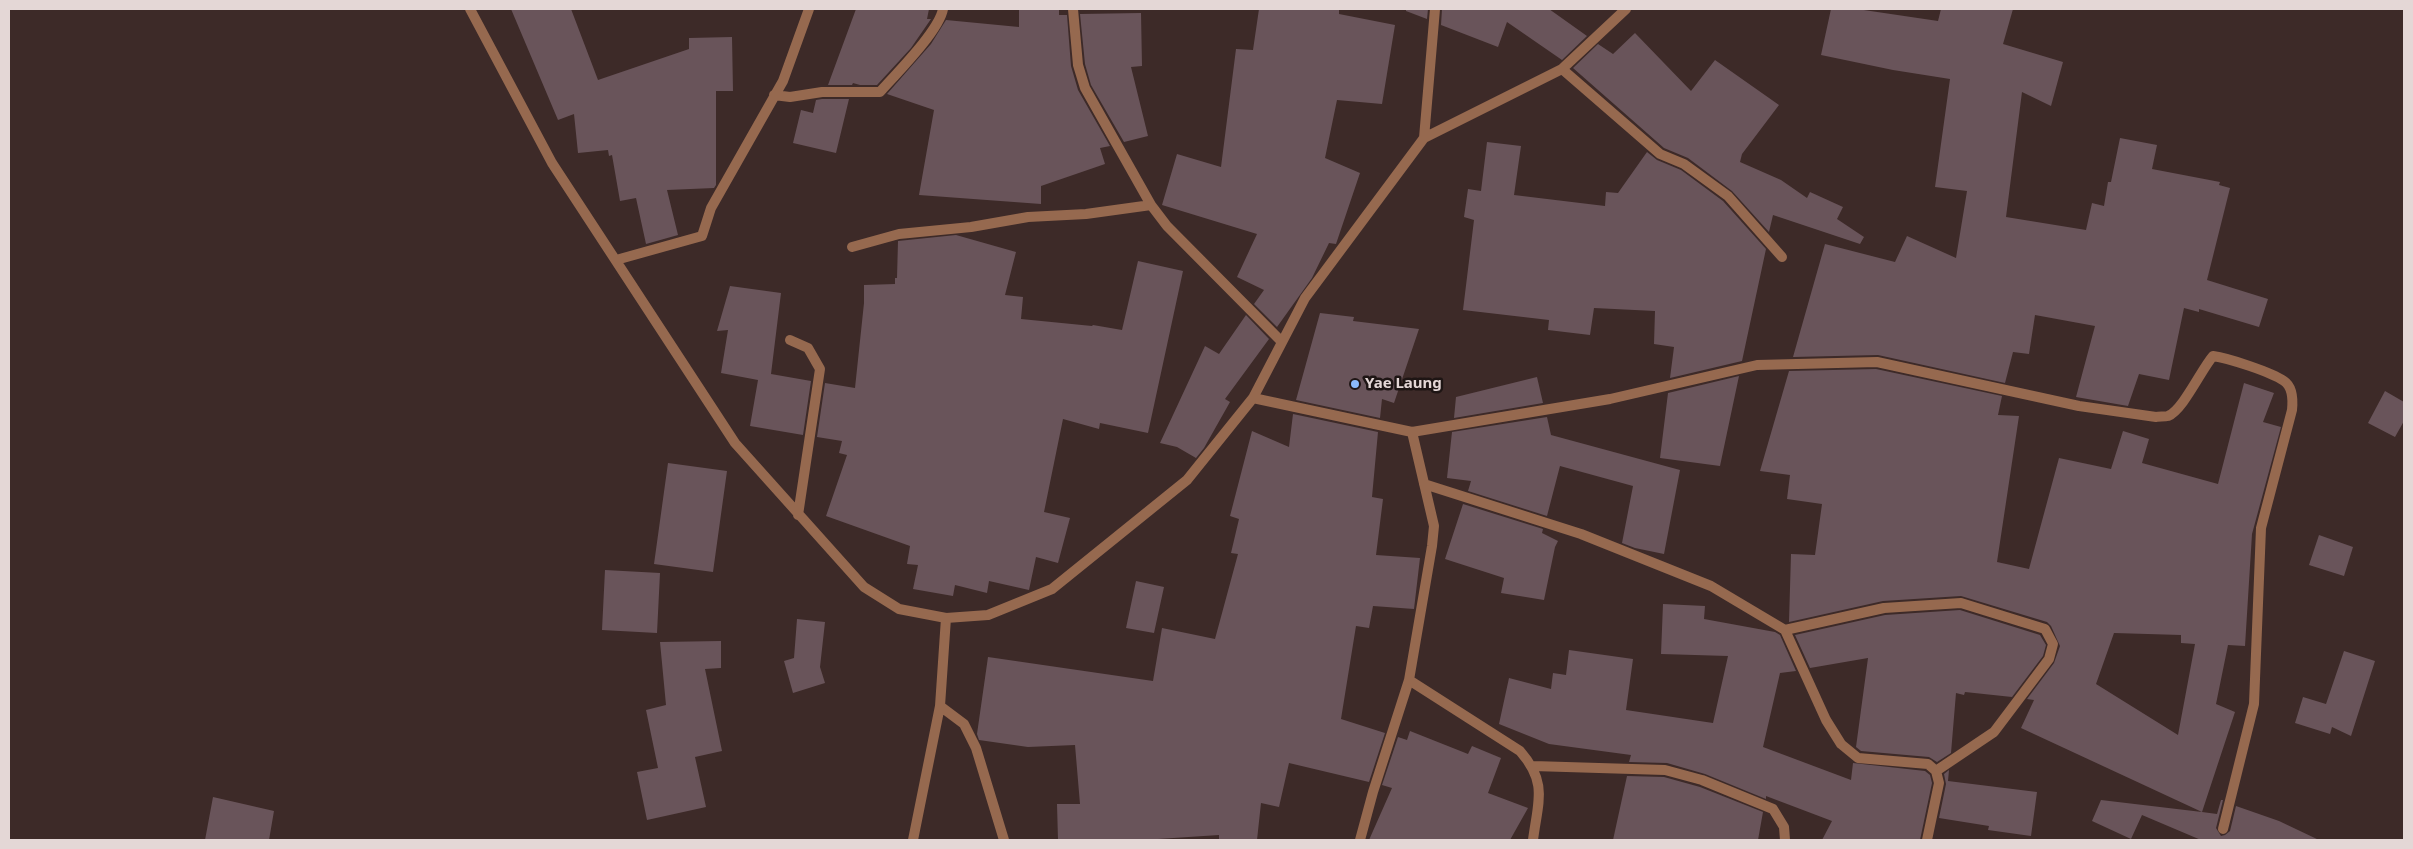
<!DOCTYPE html>
<style>
body{margin:0}
#map{position:relative;width:2413px;height:849px;overflow:hidden;background:#3d2a28;font-family:"Noto Sans",sans-serif}
canvas{display:block}
.frame{position:absolute;inset:0;border:10px solid #e4d7d6;pointer-events:none}
</style>
<div id="map">
<canvas width="2413" height="849"></canvas>
<div class="frame"></div>
</div>
<script>
const context = document.querySelector('canvas').getContext('2d');
context.lineJoin = 'round';
function paint(path, color) { context.fillStyle = color; context.fill(path, 'evenodd'); }
function stroke(path, color, width, dash) { context.strokeStyle = color; context.lineWidth = width; context.lineCap = dash ? 'butt' : 'round'; context.setLineDash(dash || []); context.stroke(path); }
function drawText(font, color, halo, rows, align = 'center') {
  context.font = font + ' "Noto Sans",sans-serif'; context.lineWidth = 5; context.setLineDash([]); context.textBaseline = 'middle'; context.strokeStyle = halo; context.fillStyle = color; for (const [text, x, y, turn = 0] of rows) {
    context.save(); context.translate(x, y); context.rotate((+turn || 0) * Math.PI / 180); context.textAlign = isNaN(turn) ? turn : align; if (halo) context.strokeText(text, 0, 0); context.fillText(text, 0, 0); context.restore();
  }
}
const building = new Path2D(`
 M511 9H571L598 80 689 49V38L732 37 733 91H716V185L714 188 667 190 678 235 646 244 636 198 620 201 612 155 609 156 608 150 578 153 574 114 558 120Z
 M856 9H929L927 19H931L911 48 877 85H860L853 83 852 85H828Z
 M1019 9H1059V15H1067L1071 66 1078 90 1110 146 1100 148 1105 164 1041 186V204L919 195 934 110 887 94 931 44 946 20 1019 27Z
 M1259 9H1339V14L1395 25 1382 104 1337 100 1325 158 1360 173 1336 244 1329 243 1312 278 1277 327 1254 304 1264 290 1237 277 1257 234 1162 205 1177 154 1221 167 1236 49 1253 50Z
 M1406 9H1428L1427 19 1406 11Z
 M1442 9H1549L1587 36 1562 60 1507 22 1498 47 1441 25Z
 M1831 9H1857L1938 21 1941 9H2013L2003 44 2063 62 2051 106 2022 92 2006 217 2086 230 2092 203 2104 206 2108 182H2111L2120 138 2157 145 2152 169 2220 182 2219 185 2230 188 2207 280 2268 299 2259 327 2199 309V312L2184 308 2169 380 2139 374 2128 406 2076 397 2095 326 2035 315 2029 354 2013 352 2005 383 1878 355 1793 357 1825 244 1895 262 1907 236 1956 258 1967 191 1935 187 1950 79 1893 70 1821 55Z
 M1141 13 1142 66 1131 67 1148 136 1124 142 1091 85 1085 64 1080 14Z
 M1635 33 1691 91 1715 60 1779 105 1742 154 1740 162 1781 180 1807 198 1810 192 1843 207 1837 219 1864 237 1860 244 1773 215 1769 232 1732 191 1688 158 1664 148 1573 68 1598 44 1613 54Z
 M822 99H849L836 153 793 143 801 110 813 113 816 100Z
 M1487 142 1521 146 1514 195 1605 206 1606 192 1618 193 1647 152 1657 160 1681 170 1723 201 1766 249 1742 361 1670 378 1674 347 1654 344 1655 311 1594 308 1590 335 1548 330 1549 320 1463 310 1474 220 1464 217 1468 189 1481 191Z
 M956 235 1016 252 1005 295 1023 297 1021 319 1092 326 1093 325 1122 330 1138 261 1183 271 1148 433 1100 423 1099 429 1063 419 1044 512 1070 518 1058 563 1036 557 1029 590 989 581 987 593 955 585 953 596 913 589 918 565 907 564 910 546 826 516 847 455 839 453 842 441 817 437 825 383 855 388 864 303V285L895 284V278H897L898 241Z
 M730 286 781 293 771 374 811 381 803 435 750 426 758 380 721 373 728 330 717 331Z
 M1320 313 1354 317 1353 321 1419 329 1394 403 1382 399 1380 418 1296 400Z
 M1246 315 1269 339 1225 399 1230 402 1204 448 1196 458 1177 447 1160 443 1205 346 1219 354Z
 M1876 369 2002 396 1998 415 2019 416 1997 562 2029 569 2059 458 2111 469 2123 431 2149 439 2142 463 2218 484 2244 383 2274 393 2263 422 2281 427 2252 534 2245 646 2228 645 2216 704 2235 712 2202 812 2217 814 2221 800H2223L2216 828 2221 836 2225 835 2230 831 2236 806 2279 821 2319 840H2201L2142 815 2131 839 2092 821 2101 800 2202 812 2021 728 2034 700 2027 699 2054 663 2060 646 2051 626 2047 622 1961 596 1883 601 1789 622 1791 554 1815 555 1822 504 1787 499 1790 475 1760 471 1789 371ZM2114 633 2181 635V643L2195 644 2178 735 2096 684Z
 M1739 376 1720 466 1660 458 1668 393Z
 M1537 377 1543 403 1454 418 1456 397Z
 M2385 391 2404 402V421L2395 437 2368 423Z
 M1293 414 1378 432 1372 497 1383 499 1376 555 1420 558 1414 609 1373 606 1369 628 1356 626 1341 719 1385 733 1369 782 1289 763 1279 807 1261 803 1257 840H1219V835L1143 840H1058L1057 804H1080L1075 745 1028 747 979 740 977 734 988 657 1153 681 1162 628 1215 639 1238 554 1231 553 1239 519 1230 516 1252 431 1289 447Z
 M1547 417 1551 435 1680 470 1664 554 1635 548 1622 543 1633 486 1560 466 1547 516 1468 491 1471 481 1447 478 1452 432Z
 M668 463 727 471 713 572 654 564Z
 M1463 504 1543 529 1542 533 1558 541 1555 547 1544 600 1501 593 1504 578 1445 559Z
 M2319 535 2353 547 2344 576 2309 565Z
 M605 570 660 573 657 633 602 630Z
 M1136 581 1164 587 1154 633 1126 628Z
 M1663 604 1705 606 1704 619 1775 632 1780 635 1796 671 1780 673 1763 747 1851 780 1853 763 1925 771 1930 775 1932 783 1920 840H1822L1832 821 1766 796V799L1705 774 1667 763 1629 762 1631 755 1549 744 1499 724 1509 678 1551 689 1553 673 1566 675 1569 650 1633 659 1626 710 1713 723 1728 656 1661 654Z
 M1960 610 2040 635 2046 645 2043 656 2012 697 1965 692 1964 695 1956 693 1951 753 1937 762 1929 757 1861 751 1856 747 1868 658 1810 668 1795 635 1885 615Z
 M797 619 825 622 820 667 825 683 793 693 784 661 794 658Z
 M721 641V668L705 669 722 751 695 757 706 807 647 820 637 772 658 768 646 710 666 705 660 642Z
 M2344 651 2375 661 2351 736 2332 727 2330 734 2295 723 2303 697 2326 704Z
 M1410 731 1468 754 1472 746 1501 758 1488 793 1528 808 1510 840H1369L1392 788 1382 785 1398 737 1407 740Z
 M1949 770 1948 781 2037 792 2031 836 1988 830 1989 826 1939 818 1946 784 1944 774Z
 M1627 776 1664 777 1700 787 1763 812 1758 840H1613Z
 M213 797 274 811 269 840H205Z`);
const minor = new Path2D(`
 M470 9 552 163 735 443 864 587 899 609 946 618 988 615 1052 589 1187 480 1253 398 1305 298 1424 138 1562 69 1626 9
 M1073 9 1078 65 1085 88 1151 205 1167 226 1282 342
 M1562 69 1660 154 1684 164 1728 196 1782 257
 M774 95 790 97 822 92H880C896 74 939 31 943 9
 M1424 138 1435 9
 M852 247 899 234 971 227 1028 217 1086 214 1151 205
 M616 260 702 236 711 208 783 81 809 9
 M790 340 808 348 820 369 798 515
 M1253 398 1412 432 1434 526 1432 546 1409 680 1373 792 1360 840
 M1412 432 1610 399 1757 365 1877 362 2079 406 2156 417C2159 416 2164 417 2168 416 2183 410 2201 370 2213 356 2228 358 2271 372 2284 381 2293 387 2293 400 2292 410L2261 528 2254 704 2223 829
 M1424 484 1581 534 1711 586 1785 630 1826 720 1841 744 1858 758 1928 764 1936 771 1939 783 1927 840
 M1785 630 1884 608 1961 603 2045 629 2053 644 2049 659 1994 732 1936 771
 M1409 680 1520 751C1548 783 1538 801 1533 840
 M940 706 964 724 976 748 1004 840
 M1533 766 1665 770 1702 780 1773 809 1784 827 1785 840
 M913 840 940 706 946 618`);
const markers = [
 [1355,384,5,"#8bbafc"]
];
const poiNames = [
 ["Yae Laung",1365,384]
];
paint(building, '#69545a');
stroke(minor, '#96694f', 10);
for (const [x, y, r, color] of markers) { const dot = new Path2D(); dot.arc(x, y, r, 0, 2 * Math.PI); context.fillStyle = color; context.fill(dot); stroke(dot, '#1e1514', 2); }
drawText('bold 15px', '#e4d7d6', '#1e1514', poiNames, 'left');
</script>
